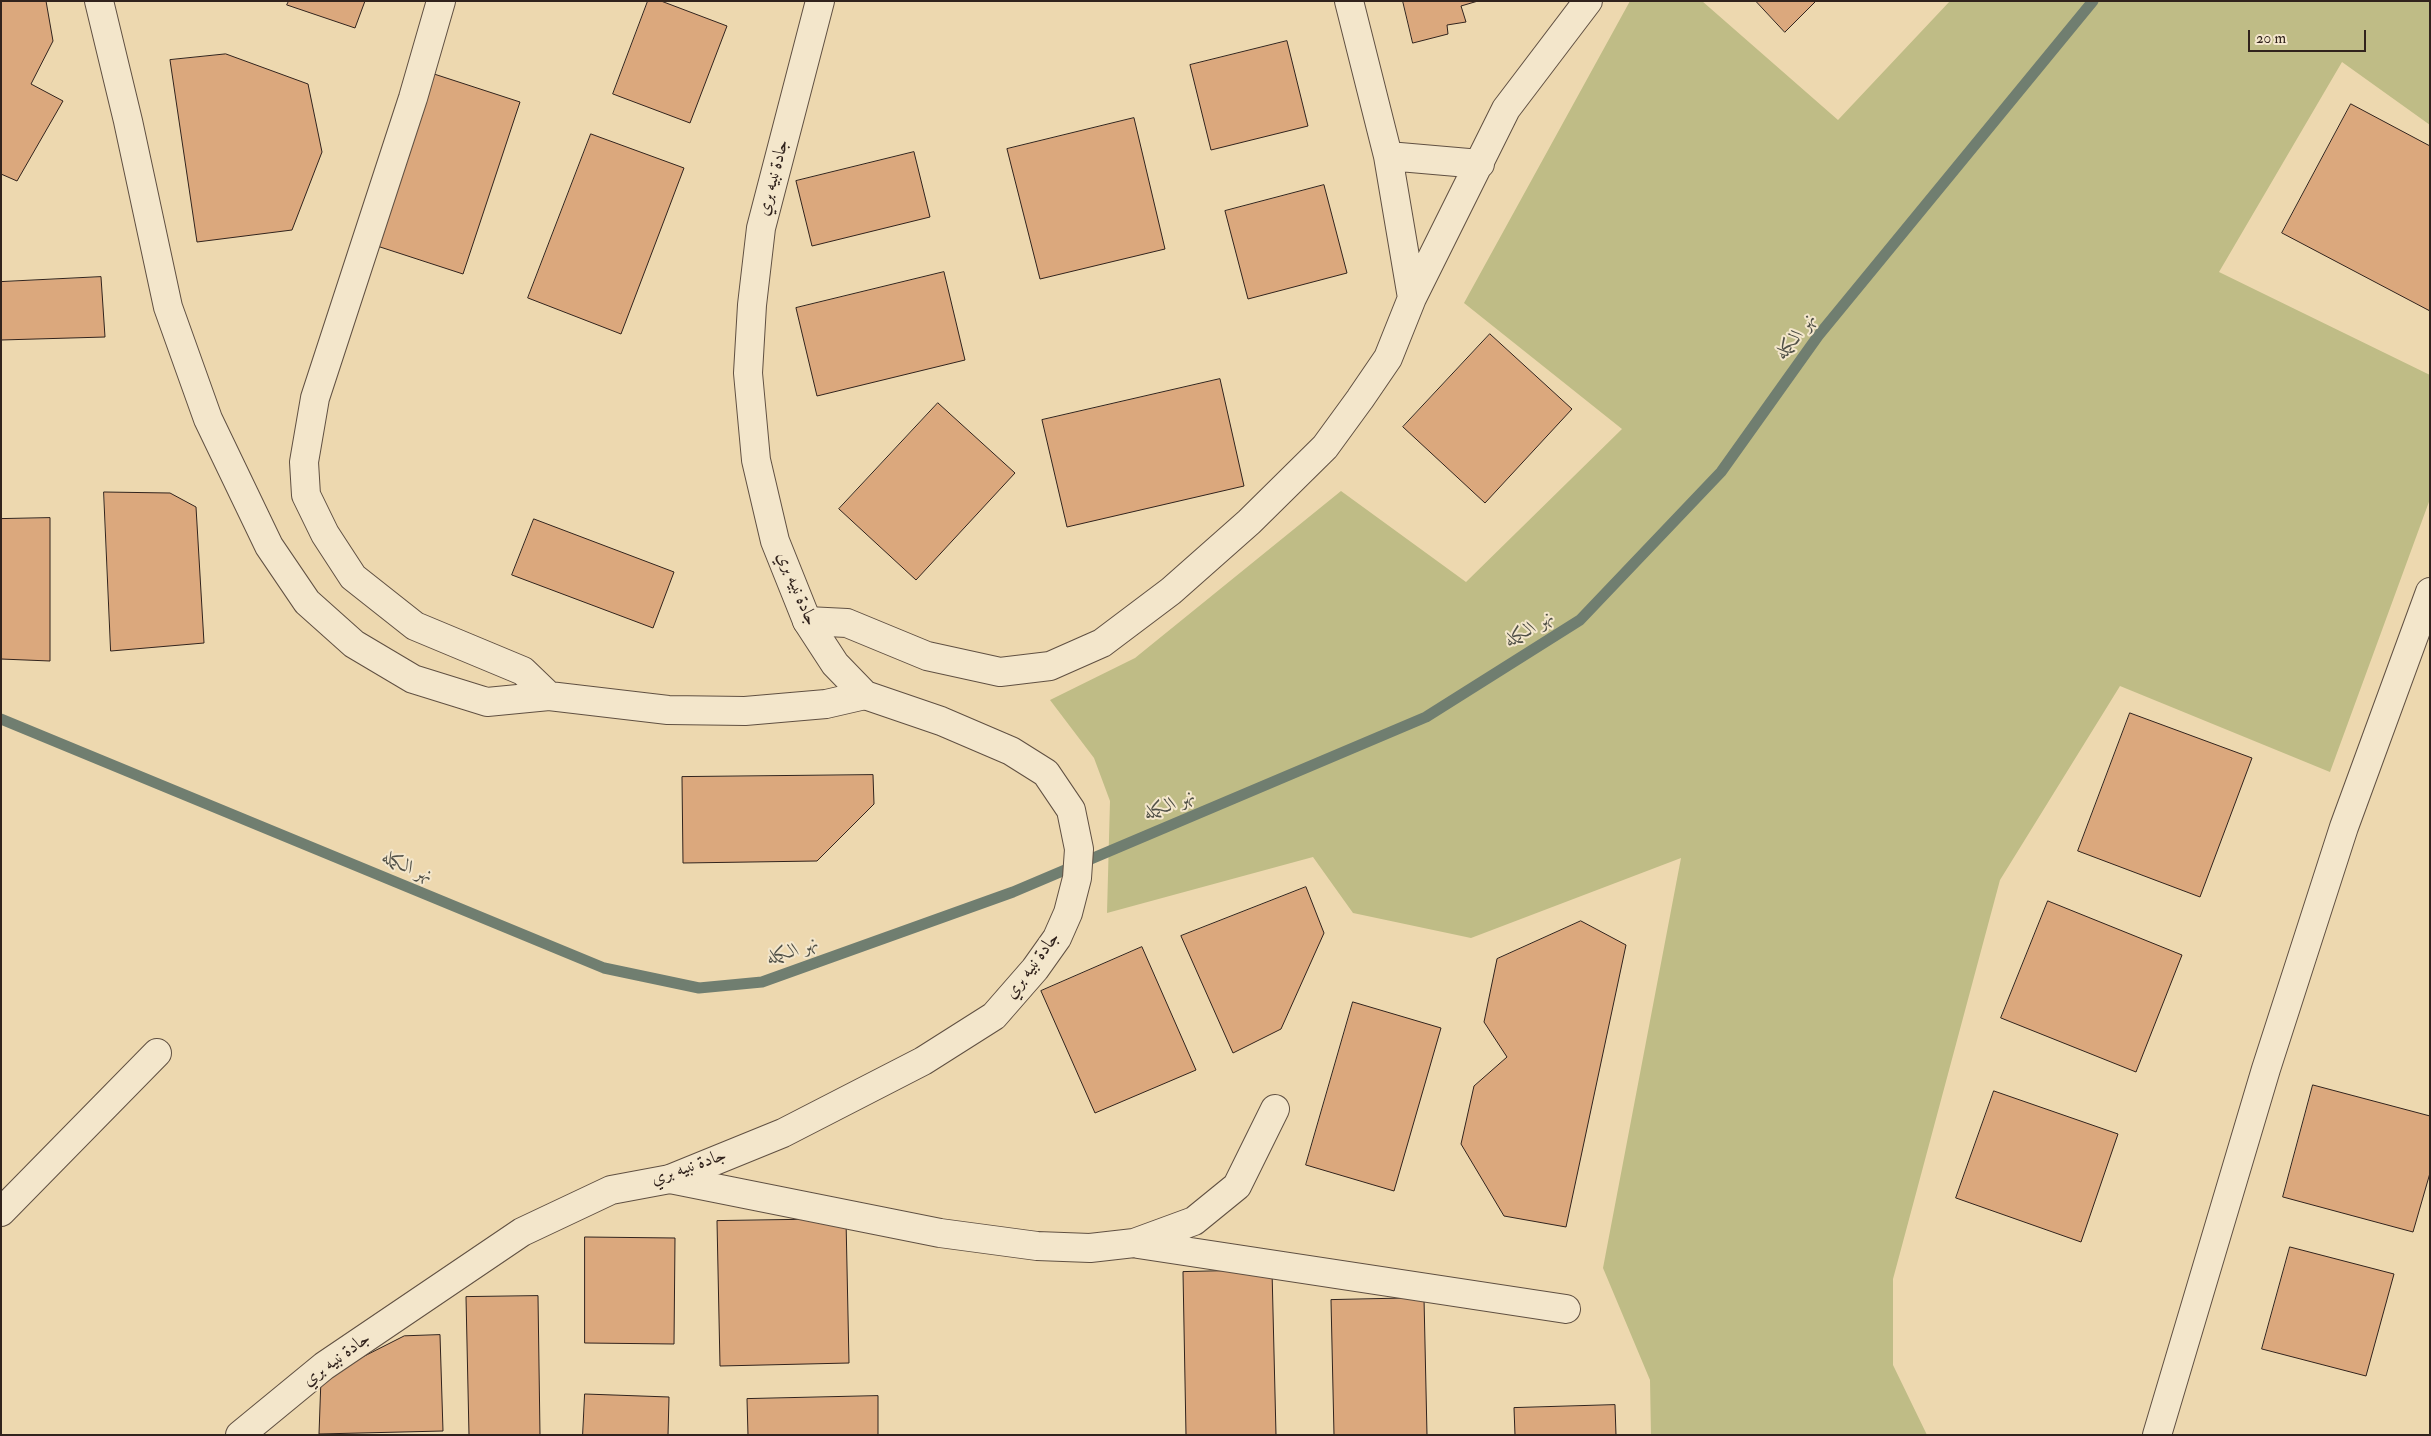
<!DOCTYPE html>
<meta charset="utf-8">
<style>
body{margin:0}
#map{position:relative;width:2431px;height:1436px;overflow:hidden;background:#edd8af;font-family:"IM FELL Double Pica",serif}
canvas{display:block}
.frame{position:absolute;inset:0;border:2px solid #31231d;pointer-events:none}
.scale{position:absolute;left:2248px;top:30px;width:118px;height:22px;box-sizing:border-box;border:2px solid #31231d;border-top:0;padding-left:6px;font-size:15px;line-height:18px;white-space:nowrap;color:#31231d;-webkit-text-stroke:4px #f3e6cb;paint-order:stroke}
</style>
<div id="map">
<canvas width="2431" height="1436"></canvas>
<div class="frame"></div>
<div class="scale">20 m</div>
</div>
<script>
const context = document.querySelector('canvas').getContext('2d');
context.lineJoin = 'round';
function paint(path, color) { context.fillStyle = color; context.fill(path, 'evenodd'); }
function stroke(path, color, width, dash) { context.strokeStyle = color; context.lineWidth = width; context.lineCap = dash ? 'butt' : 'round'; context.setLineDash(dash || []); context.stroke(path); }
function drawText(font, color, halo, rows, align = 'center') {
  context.font = font + ' "IM FELL Double Pica",Amiri,serif'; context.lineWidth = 4; context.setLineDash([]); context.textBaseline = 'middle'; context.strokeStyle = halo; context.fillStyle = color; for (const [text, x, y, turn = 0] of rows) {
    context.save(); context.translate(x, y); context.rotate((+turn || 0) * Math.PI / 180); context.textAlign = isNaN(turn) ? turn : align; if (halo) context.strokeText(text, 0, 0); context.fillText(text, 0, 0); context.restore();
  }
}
const green = new Path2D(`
 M1630 1H1702L1838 120 1950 1H2430V125L2342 62 2219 272 2430 375V499L2330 772 2120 686 2000 880 1893 1279V1365L1927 1435H1651L1650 1380 1603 1268 1681 858 1471 938 1353 913 1313 857 1107 913 1110 801 1094 758 1050 700 1135 658 1341 491 1466 582 1622 429 1464 303Z`);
const stream = new Path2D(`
 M1 719 604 968 699 988 762 982 1013 892 1426 717 1580 620 1721 472 1818 336 2093 1`);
const building = new Path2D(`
 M1 1H46L53 41 31 84 63 101 17 181 1 174Z
 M289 1H365L355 28 287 5Z
 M648 1H661L727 26 690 123 613 94Z
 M1403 1H1478L1461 6 1466 22 1447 25 1448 34 1413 43Z
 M1756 1H1816L1785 32Z
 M1287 41 1308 126 1211 150 1190 65Z
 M226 54 308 84 322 152 292 230 197 242 170 60Z
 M431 73 520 102 463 274 374 245Z
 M2351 104 2430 146V311L2282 233Z
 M1134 118 1165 249 1040 279 1007 149Z
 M591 134 684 168 621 334 528 298Z
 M914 152 930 217 812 246 796 181Z
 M1324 185 1347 273 1248 299 1225 211Z
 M944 272 965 360 817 396 796 308Z
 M101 277 105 337 1 340V282Z
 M1490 334 1572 409 1485 503 1403 427Z
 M1220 379 1244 486 1067 527 1042 420Z
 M938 403 1015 473 916 580 839 509Z
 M104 492 170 493 196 507 204 643 111 651Z
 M50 518V661L1 659V519Z
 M534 519 674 572 653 628 512 575Z
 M2130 713 2252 758 2200 897 2078 851Z
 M873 775 874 804 817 861 683 863 682 777Z
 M1306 887 1324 933 1281 1029 1233 1053 1181 936Z
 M2048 901 2182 955 2136 1072 2001 1018Z
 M1581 921 1626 945 1566 1227 1504 1216 1461 1144 1474 1086 1507 1057 1484 1022 1497 959Z
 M1142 947 1196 1070 1095 1113 1041 991Z
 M1353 1002 1441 1028 1394 1191 1306 1165Z
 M2313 1085 2430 1116V1173L2413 1232 2283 1197Z
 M1994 1091 2118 1134 2081 1242 1956 1198Z
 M846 1219 849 1363 720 1366 717 1221Z
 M585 1237 675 1238 674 1344 585 1343Z
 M2290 1247 2394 1274 2366 1376 2262 1349Z
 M1272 1270 1276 1435H1186L1183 1272Z
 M538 1296 540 1435H469L466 1297Z
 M1424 1298 1427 1435H1334L1331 1300Z
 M440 1335 443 1431 319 1434 321 1378 404 1336Z
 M585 1394 669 1397 668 1435H583Z
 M878 1396V1435H748L747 1399Z
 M1615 1405 1616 1435H1515L1514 1408Z`);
const minor = new Path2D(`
 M99 1 128 121 168 307 208 419 269 546 307 602 354 644 413 679 487 702 549 696 668 710 745 711 826 704 865 695
 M441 1 413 98 315 398 304 462 306 495 325 534 353 577 415 626 523 671 549 696
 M1349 1 1388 156 1412 298
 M1388 156 1480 164
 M807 621 847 623 927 656 1000 672 1050 666 1102 643 1171 591 1249 522 1325 447 1360 399 1388 358 1412 298 1506 109 1588 1
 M670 1179 940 1233 1037 1246 1090 1248 1134 1243 1194 1221 1237 1186 1275 1109
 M1 1212 157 1053
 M1138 1244 1566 1309`);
const tertiary = new Path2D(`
 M240 1435 324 1366 522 1232 611 1190 670 1179 783 1133 923 1061 994 1016 1035 969 1057 938 1068 913 1077 878 1079 849 1071 810 1046 773 1011 751 941 721 865 695 835 664 807 621 775 541 756 460 748 373 752 305 761 228 820 1
 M2157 1435 2266 1069 2344 827 2430 592`);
const streetNames = [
 ["جادة نبيه بري",774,178,-75],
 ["جادة نبيه بري",796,589,67],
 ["جادة نبيه بري",1033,966,-53],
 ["جادة نبيه بري",689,1168,-19],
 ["جادة نبيه بري",337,1360,-36]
];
const waterNames = [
 ["نهر الكمله",1797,337,-53],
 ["نهر الكمله",1530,630,-32],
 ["نهر الكمله",1170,806,-23],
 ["نهر الكمله",407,868,22],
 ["نهر الكمله",793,952,-20]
];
paint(green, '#bfbc86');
stroke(stream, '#707e70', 11);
paint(building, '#dba87d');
stroke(building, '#31231d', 1);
stroke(minor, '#605042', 30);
stroke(tertiary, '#605042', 30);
stroke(minor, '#f3e6cb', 28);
stroke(tertiary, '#f3e6cb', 28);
drawText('18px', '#31231d', '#f3e6cb', streetNames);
drawText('italic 19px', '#505047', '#f3e6cb', waterNames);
</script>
